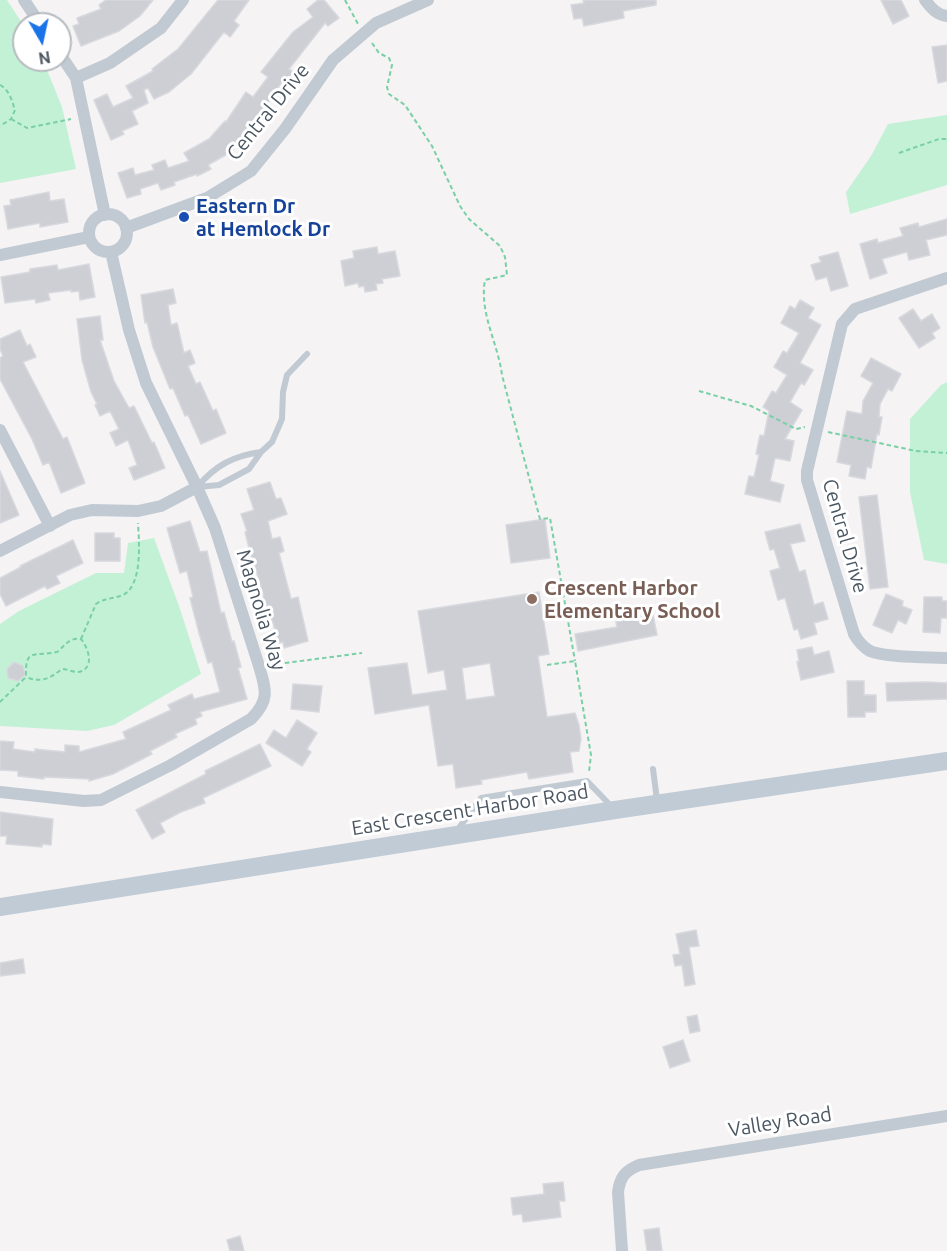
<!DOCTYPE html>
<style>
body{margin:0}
#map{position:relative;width:947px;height:1251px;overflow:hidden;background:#f5f3f3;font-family:Ubuntu,sans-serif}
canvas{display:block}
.north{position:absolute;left:12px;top:12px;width:60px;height:60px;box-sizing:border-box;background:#fff;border:2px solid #b7bbc0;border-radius:50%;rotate:171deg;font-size:16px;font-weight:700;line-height:24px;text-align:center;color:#4a5661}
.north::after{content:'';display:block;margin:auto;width:21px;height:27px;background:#1a73e8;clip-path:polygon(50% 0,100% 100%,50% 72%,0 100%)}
</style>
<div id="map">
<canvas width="947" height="1251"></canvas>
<div class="north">N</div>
</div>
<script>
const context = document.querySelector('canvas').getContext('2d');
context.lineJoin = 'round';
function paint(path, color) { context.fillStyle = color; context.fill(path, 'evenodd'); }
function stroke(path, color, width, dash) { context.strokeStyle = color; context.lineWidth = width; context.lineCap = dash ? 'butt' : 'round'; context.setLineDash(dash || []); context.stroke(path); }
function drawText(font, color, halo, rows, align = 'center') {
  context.font = font + ' Ubuntu,sans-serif'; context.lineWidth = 6; context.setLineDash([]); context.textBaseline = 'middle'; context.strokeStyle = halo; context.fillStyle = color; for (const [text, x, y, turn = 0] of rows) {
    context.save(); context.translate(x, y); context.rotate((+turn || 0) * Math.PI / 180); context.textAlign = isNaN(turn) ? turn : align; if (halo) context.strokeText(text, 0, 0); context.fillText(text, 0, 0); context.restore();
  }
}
const green = new Path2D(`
 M0 0H7L24 26V60H43L62 107 76 169 0 183Z
 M947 115V185L850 214 846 192 871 156 888 124Z
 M947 382V564L924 560 910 492V419L941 385Z
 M154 538 180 609 201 674 114 725 87 731 0 726V624L19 611 96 573H124L128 543Z`);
const building = new Path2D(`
 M106 0H153L140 16 119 31 81 46 73 26 79 24 77 18 101 9 99 5Z
 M218 0H249L234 21 239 25 230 37 224 32 191 74 169 92 154 99 148 88 144 90 148 103 132 111 138 124 122 131 124 134 111 140 94 100 107 94 113 107 133 98 126 86 153 71 152 69 178 49Z
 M318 0H324L339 18 328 26 325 23 289 69 294 72 285 84 282 82 265 107 268 109 259 123 258 122 231 152 208 165 211 169 197 176V174L174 182 175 185 161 190 158 183 140 189 141 194 127 198 118 173 133 168 135 175 154 170 152 165 165 160 168 168 189 161 184 153 209 139 225 121 226 122 246 92 253 97 268 77 261 72 293 32 313 17 307 9Z
 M583 0H656V5L623 11 624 18 584 26 582 18 574 19 571 5 584 3Z
 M881 0H901L909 16 893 24Z
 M947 45V81L938 83 932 47Z
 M49 192 50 201 64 199 68 222 40 227V223L8 229 4 206 11 205 10 200Z
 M947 219V235L926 240 930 255 909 260 907 252 882 259 887 273 870 279 860 244 877 239 878 243 903 236 900 228 918 223 919 227Z
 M377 247 378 254 395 251 400 276 382 279 383 283 376 284 377 290 365 292 364 286 359 287 358 283 345 286 341 261 354 258 353 251Z
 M838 252 848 286 831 291 827 277 816 280 811 265 821 262 819 257Z
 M89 264 95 297 80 300 79 291 71 292V290L48 293 50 300 36 303 35 299 5 303 1 277 30 272V269L57 265 58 270Z
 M173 289 176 303 168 305 171 325 177 323 184 353 190 350 195 363 188 366 196 384 200 382 213 411 216 409 226 433 201 444 188 415 185 416 173 388 170 389 153 347 147 322 145 323 141 295Z
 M800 300 814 308 808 318 821 325 800 363 813 370 804 385 801 383 790 402 802 410 785 439 794 441 790 461 775 458 770 481 784 485 780 502 745 494 749 476 754 477 759 455 756 454 760 435 764 436 769 411 763 407 772 391 776 393 787 375 774 367 783 351 787 353 799 333 781 323 790 306 795 309Z
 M913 309 921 321 932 314 940 328 932 333 935 338 919 348 899 318Z
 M100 316 103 340H100L114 381 129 408 134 406 152 443 154 442 165 468 134 480 129 468 137 465 128 440 116 446 110 433 119 429 110 411 100 416 95 405 97 404 91 392 82 360 77 319Z
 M20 330 27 346 30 344 36 357 23 362 63 439 67 437 85 483 61 493 49 462 43 465 32 439 0 379V358L3 356 0 349V339Z
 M871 358 901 374 892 391 888 389 880 404 879 417H882L879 435 877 434 871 468 867 467 865 479 849 476 851 465 837 462 847 411 862 414 863 401 873 383 861 376Z
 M0 471 19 515 0 523Z
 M270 482 276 499 281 498 287 514 268 521 272 539 280 537 284 551 279 553 291 599 298 597 308 641 284 648 283 642 279 643 272 620 270 621 253 559 252 560 245 532 247 531 241 514 254 510 247 489Z
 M877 495 888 587 870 589 859 497Z
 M545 519 550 558 511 563 506 525Z
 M190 521 200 552 207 551 221 613 224 612 232 642 234 641 241 667 238 668 247 699 200 712 202 716 195 719 197 724 175 734 177 737 150 751 152 754 113 774 89 781V779L44 777V779L18 776V771L0 770V741L14 742 13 749 35 752V749L65 752V745L79 746V752L126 739 123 732 171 710 168 705 192 694 194 699 220 692 212 662 208 663 199 633 190 598 193 597 187 571 180 573 167 528Z
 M800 524 805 541 790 544 799 572 805 570 814 605 823 602 828 619 814 623 817 634 801 639 798 629 794 630 785 598 778 600 770 571 780 568 774 549 770 550 765 532Z
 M95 533H114V538H120V561H95Z
 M73 540 83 563 56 576 60 583 47 589 45 586 6 606 0 594V578L21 567 20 566Z
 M539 592 549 654 538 656 547 717 575 713 579 725 581 739 579 751 570 752 573 772 529 779 527 772 481 780 482 784 456 788 453 764 438 766 429 705 375 714 368 668 407 663 412 695 447 690 444 670 428 673 418 611ZM490 663 495 696 466 700 462 668Z
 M886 594 903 601 902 606 912 610 906 624 898 620 892 633 873 625Z
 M924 597H942V601H947V618H941L940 633 923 632Z
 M653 615 657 635 578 651 575 634 617 627 616 622Z
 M812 647 814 655 829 651 834 672 801 680 797 662 799 661 797 650Z
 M14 662 23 666 25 675 18 681 8 678 7 669Z
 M847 681H864V695H876V712H865V717H848Z
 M926 682 947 683V699L887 701 886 683Z
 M293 684 322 686 319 712 291 709Z
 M297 720 317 733 307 749 311 752 302 766 266 743 274 730 286 738Z
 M260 744 271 766 203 798 205 803 181 812 160 823 165 832 152 839 136 810 206 774 205 771Z
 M0 812 53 819 51 845 42 844V847L6 844 7 836H0Z
 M696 930 699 946 689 947 695 984 685 986 682 965 675 966 673 955 680 954 676 934Z
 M23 959 25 973 0 976V963Z
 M697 1015 700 1031 690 1033 687 1017Z
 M683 1040 690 1061 670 1068 663 1047Z
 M563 1182 565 1201H559L561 1217 523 1222 522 1214 513 1215 511 1198 544 1194 543 1184Z
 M659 1228 662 1251H647L644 1230Z
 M240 1236 244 1251H230L227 1240Z`);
const path = new Path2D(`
 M345 0 358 24
 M372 43 379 53 389 58 392 65 387 87 389 94 405 105 432 146 460 206 469 219 500 246 505 257 507 275 485 280C479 313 498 343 502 375L540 519 550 518 575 661
 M0 85C9 89 12 101 15 110L11 119 0 126
 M11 119 27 128 71 119
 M899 153 939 139H947
 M699 391 751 406 796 429 805 427
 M828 432 916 451 947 453
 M81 639 96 604C104 598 113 599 123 595 143 585 139 541 138 523
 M270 665 362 653
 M547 665 575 661 591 755 589 772
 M0 702 26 677C25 647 34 657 57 652 65 646 69 637 81 639 87 646 95 665 82 671 76 674 68 669 62 669 49 679 41 683 26 677`);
const lane = new Path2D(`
 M197 487C216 465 233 456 261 452
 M198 487 219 485 249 469 261 452 272 442 282 419 283 392 287 375 307 354
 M653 769 657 800
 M456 832 481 798 587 781 612 807`);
const street = new Path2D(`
 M24 0 40 24
 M925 0C931 8 937 15 947 16
 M60 54 76 78 105 215
 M76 78 110 63 161 28 183 0
 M89 233a19 19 0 1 1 38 0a19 19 0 1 1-38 0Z
 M126 228 207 198 251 171 285 129 333 60 376 23 428 0
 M111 252 129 330 146 383 197 487
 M0 255 89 237
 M947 278 855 309 842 324 807 471V480L854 634C858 641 863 647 870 651 886 658 929 657 947 658
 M0 430 50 526
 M0 551 70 515 92 510 138 511 161 506 197 487 215 528 259 666C266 690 270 700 251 719L171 765 101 800 84 801 0 792
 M622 1251 618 1192C620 1177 625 1171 639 1165L947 1116`);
const secondary = new Path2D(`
 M0 907 615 810 947 761`);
const markers = [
 [184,217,6,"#1a4fb4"],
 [532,599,6,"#8d6e63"]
];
const streetNames = [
 ["Central Drive",268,112,-51],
 ["Central Drive",845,536,74],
 ["Magnolia Way",261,610,73],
 ["East Crescent Harbor Road",470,810,-9],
 ["Valley Road",780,1122,-9]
];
const transitNames = [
 ["Eastern Dr",196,206],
 ["at Hemlock Dr",196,229]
];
const educationNames = [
 ["Crescent Harbor",544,588],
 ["Elementary School",544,611]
];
paint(green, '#c3f1d5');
paint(building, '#cdcfd5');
stroke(building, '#d7d9de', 1.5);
stroke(path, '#7ad0a6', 2, [4.5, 3]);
stroke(lane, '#c1cad2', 6);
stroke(street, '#c1cad2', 12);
stroke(secondary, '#c1cbd6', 18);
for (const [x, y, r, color] of markers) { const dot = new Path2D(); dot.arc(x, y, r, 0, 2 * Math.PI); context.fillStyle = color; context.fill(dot); stroke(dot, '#fff', 2); }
drawText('20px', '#4a5661', '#fff', streetNames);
drawText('bold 20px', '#164399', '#fff', transitNames, 'left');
drawText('bold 20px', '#785e54', '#fff', educationNames, 'left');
</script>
